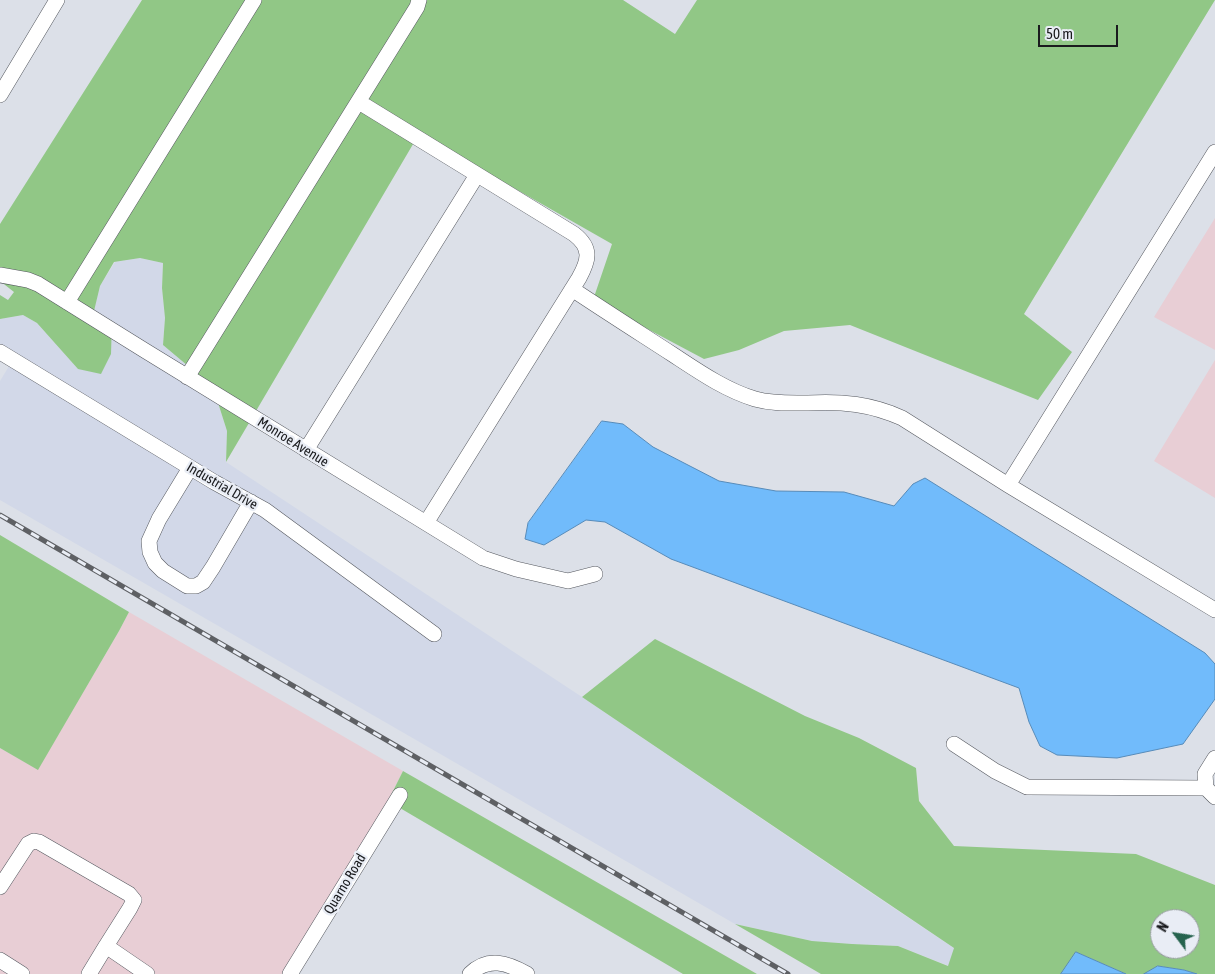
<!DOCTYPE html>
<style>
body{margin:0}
#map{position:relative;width:1215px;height:974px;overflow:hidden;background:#dce0e8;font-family:"Asap Condensed",sans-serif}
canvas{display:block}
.north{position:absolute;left:1150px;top:909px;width:50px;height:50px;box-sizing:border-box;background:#e9edf5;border:1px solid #96999f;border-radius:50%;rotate:301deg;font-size:14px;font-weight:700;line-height:20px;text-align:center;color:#1a1b1e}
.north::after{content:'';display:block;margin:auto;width:18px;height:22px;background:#26634e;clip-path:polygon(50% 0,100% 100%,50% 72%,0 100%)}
.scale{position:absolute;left:1038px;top:25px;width:80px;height:22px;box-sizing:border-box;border:2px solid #1a1b1e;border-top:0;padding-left:6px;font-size:15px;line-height:18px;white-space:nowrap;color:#1a1b1e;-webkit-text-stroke:4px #e9edf5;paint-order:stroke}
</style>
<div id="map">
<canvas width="1215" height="974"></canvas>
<div class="north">N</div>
<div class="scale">50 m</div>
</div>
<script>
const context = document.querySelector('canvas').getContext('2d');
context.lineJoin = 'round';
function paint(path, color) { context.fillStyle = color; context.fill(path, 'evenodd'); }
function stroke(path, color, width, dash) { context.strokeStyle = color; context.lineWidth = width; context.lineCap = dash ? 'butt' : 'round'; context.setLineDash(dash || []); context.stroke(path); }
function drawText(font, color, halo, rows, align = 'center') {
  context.font = font + ' "Asap Condensed",sans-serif'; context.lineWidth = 4.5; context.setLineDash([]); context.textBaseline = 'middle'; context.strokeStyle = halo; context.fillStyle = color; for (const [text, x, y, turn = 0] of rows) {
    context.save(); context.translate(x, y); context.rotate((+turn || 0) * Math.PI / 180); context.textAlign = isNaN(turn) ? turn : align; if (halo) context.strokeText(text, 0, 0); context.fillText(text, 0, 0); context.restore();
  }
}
const commercial = new Path2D(`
 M1215 218V350L1154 317Z
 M1215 360V498L1154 461Z
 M129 612 403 771 388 801 284 974H0V748L38 769 119 631Z`);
const built = new Path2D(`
 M140 258 163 263 162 288 165 318 163 345 213 387 227 431 226 462 582 697 865 889 954 948 949 966 898 946 852 944 812 941 735 924 0 500V381L14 358 0 349V319L23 315 37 323 78 369 100 286 115 262Z`);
const green = new Path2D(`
 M142 0H623L675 34 697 0H1215L1024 314 1072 352 1038 400 850 325 784 331 739 350 704 359 593 300 612 244 419 134 226 462 227 431 213 387 163 345 165 318 162 288 163 263 140 258 114 262 100 286 94 311 112 321 111 354 101 374 78 369 37 323 23 315 0 319V295L8 300 14 292 0 281V224Z
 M0 535 129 612 119 631 38 770 0 748Z
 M655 639 805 716 859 738 916 768 919 801 954 846 1136 854 1215 885V974H1197L1184 970 1158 966 1144 974H1126L1076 952 1061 974H821L735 924 812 941 852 944 898 946 948 966 954 948 582 697ZM1160 919H1190V949H1160Z
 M403 771 757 974H683L388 801Z`);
const water = new Path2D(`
 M602 421 623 424 653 447 719 481 776 491 844 492 894 506 913 484 925 478 1205 653 1215 664V699L1183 744 1117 758 1057 755 1040 746 1029 722 1019 688 671 559 605 522 586 520 544 545 525 539 528 523Z
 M1076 952 1126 974H1061Z
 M1158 966 1184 970 1197 974H1144Z`);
const minor = new Path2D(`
 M0 95 57 0
 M359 102 574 234C592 248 589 260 579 278L426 523
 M0 275 28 280 38 284 144 350 483 558 516 569 568 581 595 574
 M572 289C605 311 638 332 672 354 698 371 725 390 755 399 773 404 791 403 808 403 842 401 871 404 902 418L1008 485 1215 610
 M67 302 254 0
 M0 352 214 482 265 510 434 634
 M187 377 417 7 419 0
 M306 450 477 175
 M190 468 159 519 149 541 150 552 155 563 163 571 187 586H196L203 582 213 567 251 502
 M1008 485 1215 152
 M954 744 995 771 1027 787 1206 788
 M1215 758 1205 774 1206 788 1215 797
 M0 887 28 844 34 841 39 842 129 894 134 900 130 908 106 946 147 974
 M0 960 22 974
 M89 974 106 946
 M290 974 400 795
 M470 974C488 956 508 963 527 974`);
const rail = new Path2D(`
 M0 515 788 974`);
const streetNames = [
 ["Monroe Avenue",293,442,32],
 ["Industrial Drive",222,486,30],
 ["Quarno Road",345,884,-59]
];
paint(commercial, '#e8ced5');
paint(built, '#d2d8e8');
paint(green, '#91c786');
paint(water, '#71bbfb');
stroke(water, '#578bb9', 1);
stroke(minor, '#55585f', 16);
stroke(minor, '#fff', 15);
stroke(rail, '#5e6064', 5);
stroke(rail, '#e9edf5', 3, [9]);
drawText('14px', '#1a1b1e', '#e9edf5', streetNames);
</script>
